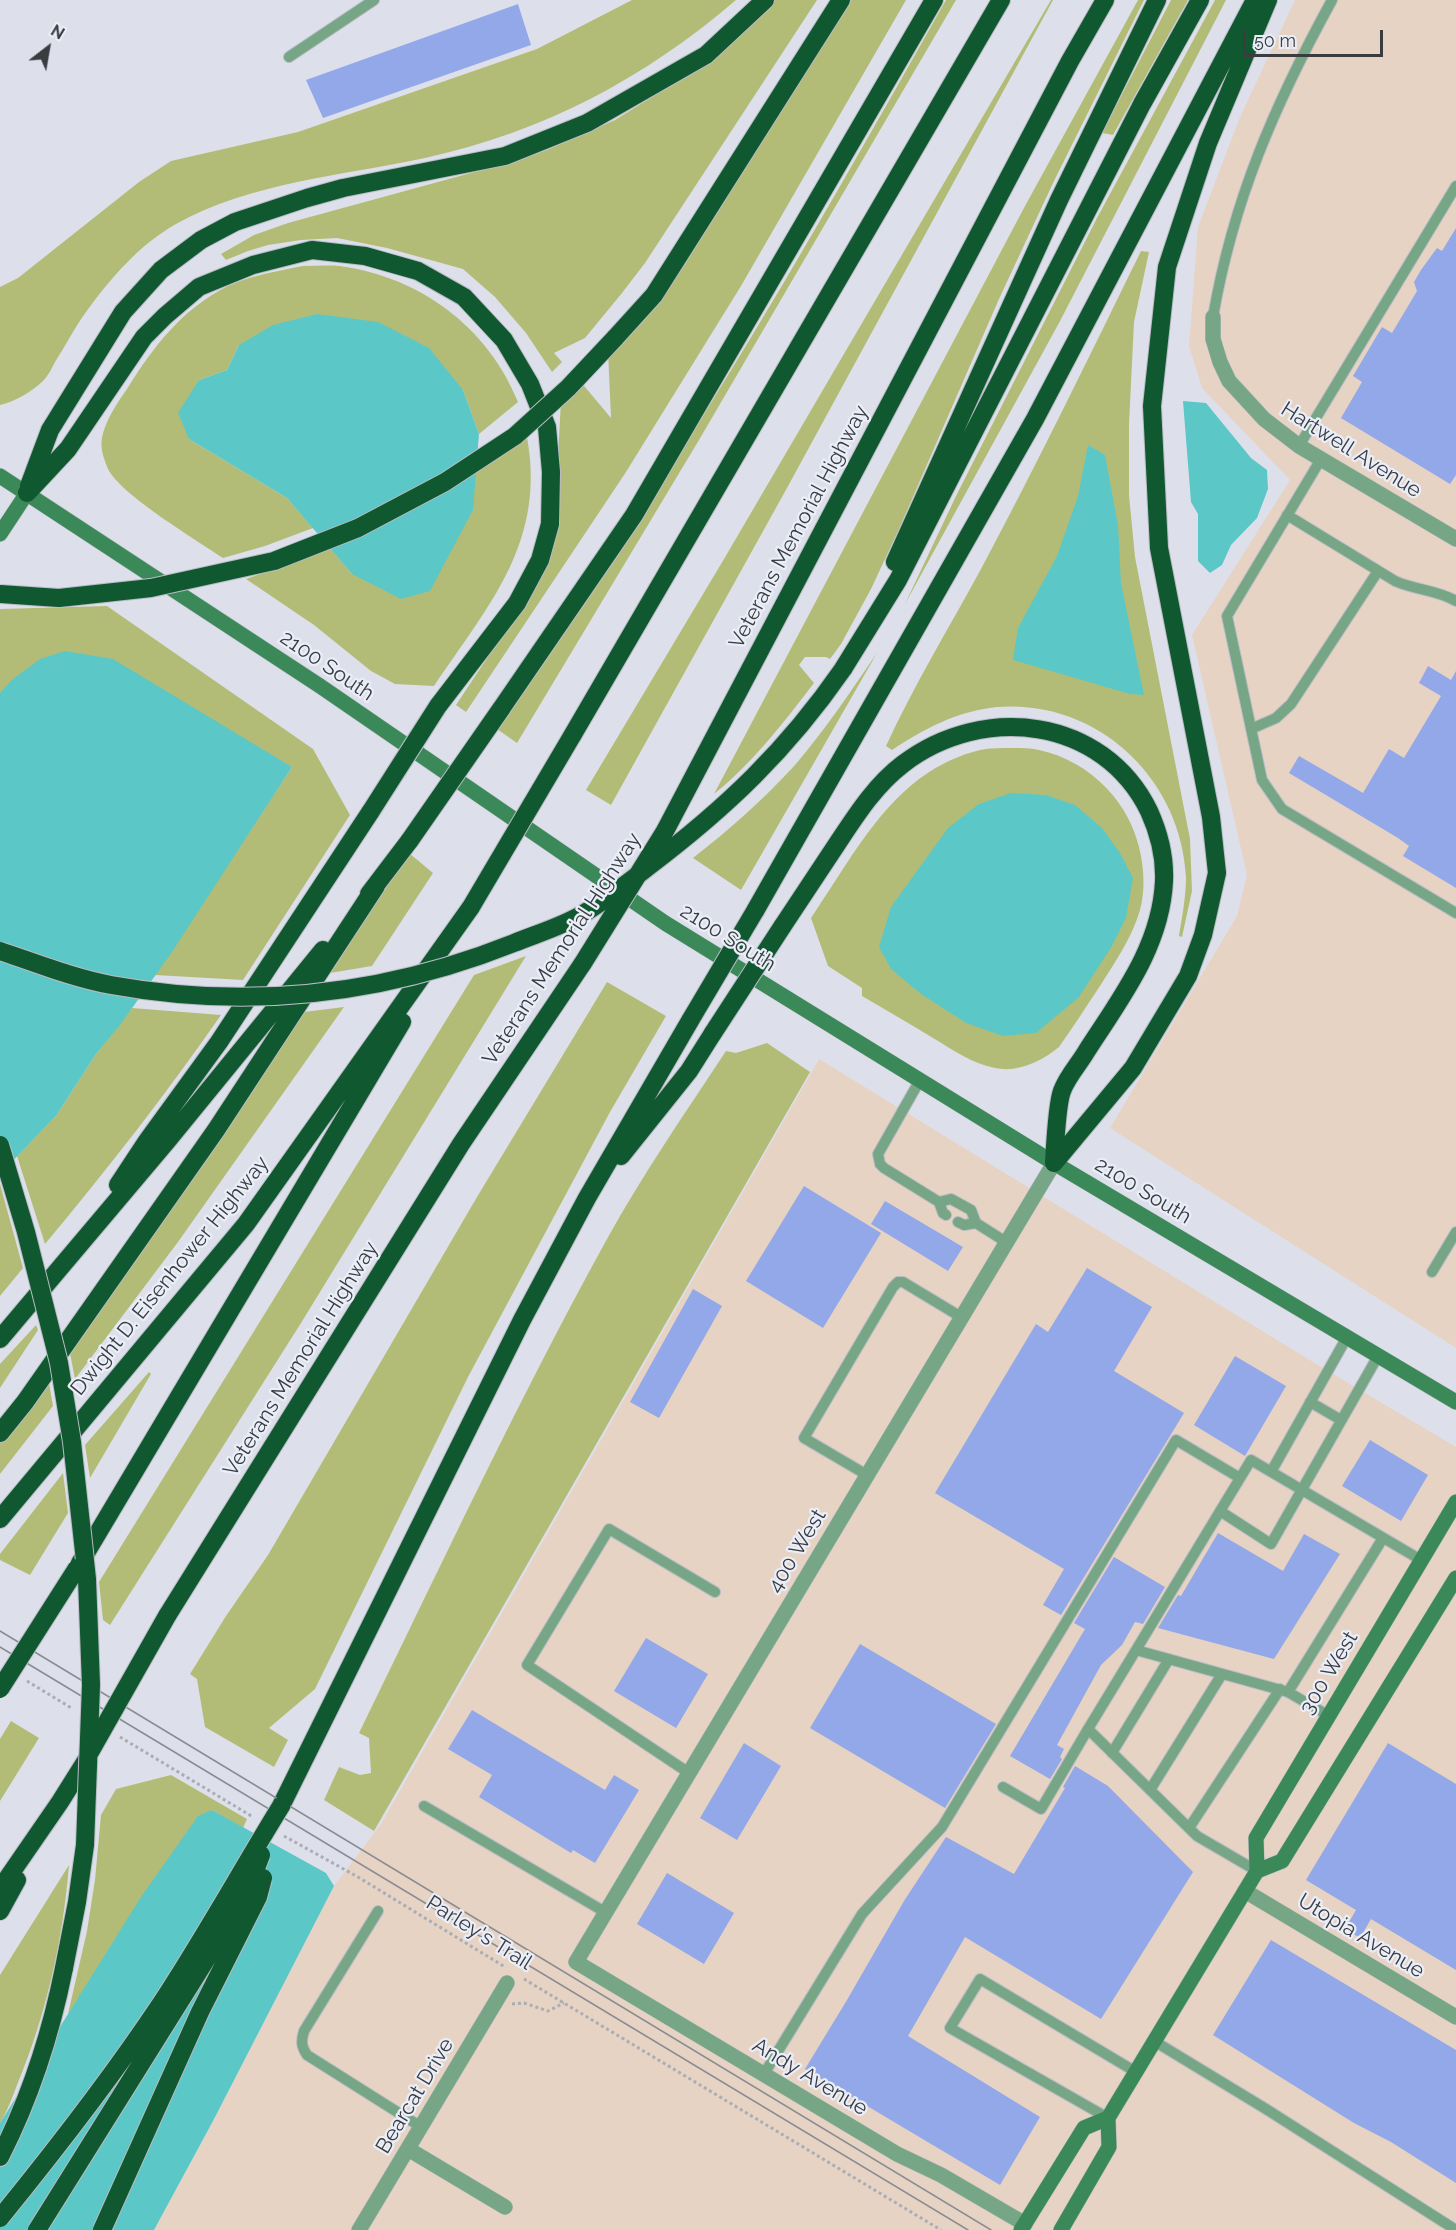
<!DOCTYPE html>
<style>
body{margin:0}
#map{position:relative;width:1456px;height:2230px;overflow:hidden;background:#dde0eb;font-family:Raleway,sans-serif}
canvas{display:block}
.north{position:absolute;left:18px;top:18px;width:60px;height:60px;-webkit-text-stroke:4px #eaeef8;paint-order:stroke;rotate:31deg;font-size:16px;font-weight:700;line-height:24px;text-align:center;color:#3a3c40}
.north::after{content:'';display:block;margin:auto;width:21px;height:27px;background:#3a3c40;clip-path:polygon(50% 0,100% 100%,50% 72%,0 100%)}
.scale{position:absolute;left:1243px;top:30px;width:140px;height:27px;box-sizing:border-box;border:3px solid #3a3c40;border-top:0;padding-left:8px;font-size:18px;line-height:21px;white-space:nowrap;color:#3a3c40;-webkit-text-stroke:4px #eaeef8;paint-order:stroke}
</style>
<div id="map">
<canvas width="1456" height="2230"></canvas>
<div class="north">N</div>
<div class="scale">50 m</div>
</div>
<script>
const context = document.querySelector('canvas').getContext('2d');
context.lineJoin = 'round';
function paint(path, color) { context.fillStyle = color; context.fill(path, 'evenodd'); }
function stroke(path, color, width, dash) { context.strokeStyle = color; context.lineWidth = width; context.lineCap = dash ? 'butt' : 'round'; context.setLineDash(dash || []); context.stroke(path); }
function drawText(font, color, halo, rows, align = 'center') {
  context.font = font + ' Raleway,sans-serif'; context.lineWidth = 4.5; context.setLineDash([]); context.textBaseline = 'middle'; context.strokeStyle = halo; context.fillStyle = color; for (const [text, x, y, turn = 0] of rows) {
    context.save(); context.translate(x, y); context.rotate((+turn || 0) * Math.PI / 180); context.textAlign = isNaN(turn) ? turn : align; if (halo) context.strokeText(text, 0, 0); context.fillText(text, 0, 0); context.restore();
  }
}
const commercial = new Path2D(`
 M1295 0H1456V1348L1110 1128 1237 916 1247 875 1192 635 1290 480 1202 388 1189 346 1198 227 1240 117Z
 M819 1059 1308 1359 1456 1447V2230H154L213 2121 334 1886 381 1824Z`);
const green = new Path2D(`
 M632 0H736C644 79 543 132 425 158 341 176 252 182 176 224 139 245 111 278 86 312 75 327 66 345 55 362 52 368 48 376 43 381 33 391 14 402 0 405V287L18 278 139 182 171 161 298 132 537 49Z
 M772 0H817L645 263 622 293 585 338 554 353 562 362 552 372 526 333 495 297 463 269 387 248 337 238 301 240 268 245 248 251 226 260 221 254 254 235 288 223 511 162 547 150 615 120 678 81Z
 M845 0H906L741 286 626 472 466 712 456 705 509 625 546 554 560 511 558 457 561 400 580 381 611 418 608 351Z
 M946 0H956L699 440 517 743 497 729C576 615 653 499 725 380 802 255 874 127 946 0Z
 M1051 0H1053L787 488 611 805 586 790 724 559Z
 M1138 0H1144L1054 181 999 299 899 529 871 589 841 644 830 659 826 657H805L799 665 814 683C784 722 753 763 714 794L1025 206Z
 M1171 0H1188L1113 135 1102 133Z
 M1215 0H1226L1059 323 905 604 956 496 1097 218Z
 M1141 251 1149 252 1134 322 1129 424V495L1135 557 1190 839 1192 891 1182 937 1179 936C1182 917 1186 897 1186 877 1181 778 1097 699 997 707 957 711 924 729 892 750L886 746C914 685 949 628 981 569 1037 464 1089 357 1141 251Z
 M303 266C315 266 328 265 340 266 420 277 488 327 518 402L479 434 463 390 239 345 227 370 199 380 189 439 287 498 313 528 265 546 223 558C195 539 121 495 108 469 104 459 100 449 102 438 105 421 117 403 127 389 153 347 182 309 228 286 252 275 278 271 303 266Z
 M526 432C548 540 490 603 434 686L395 684 371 671 314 625 246 579 331 549 352 574 476 469Z
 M107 606 313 749 350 815 243 980 155 975 292 767 0 693V609Z
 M877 653 741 890 693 858C729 830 764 799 795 765 825 730 851 691 877 653Z
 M1012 748C1021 748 1031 748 1039 750 1091 761 1132 804 1141 856 1144 873 1145 892 1140 910 1132 938 1115 962 1100 986 1086 1007 1073 1027 1059 1047 1042 1061 1018 1073 995 1068 973 1064 953 1050 933 1038 910 1024 886 1010 862 996V988L828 966 811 918C857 851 894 771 980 750 990 748 1002 748 1012 748Z
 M409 853 433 873 372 966 330 973Z
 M526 956 301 1323 110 1625 103 1620 99 1582 474 975Z
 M607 982 666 1016 610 1112 468 1377 315 1689 269 1728 288 1740 274 1767 205 1727 197 1679 190 1674 226 1616 268 1555 477 1197Z
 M344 1007 178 1242 75 1379 68 1343 228 1124 304 1012Z
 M132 1008 221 1015C166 1094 107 1170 45 1244L17 1156 56 1116 96 1054Z
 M767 1043 810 1072 374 1831 324 1800 339 1767 360 1775 371 1773 369 1738 359 1733C440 1568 518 1400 607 1239 643 1174 685 1113 726 1051L736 1053Z
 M0 1184 23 1268 0 1296Z
 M36 1325 38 1330 0 1388V1364Z
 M47 1371 53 1406 0 1474V1432Z
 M149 1372 151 1374 90 1478 85 1445Z
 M63 1473 68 1513 30 1575 0 1560V1554Z
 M11 1721 39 1738 0 1801V1739Z
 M171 1775 247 1819 243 1828 212 1810 68 2014 87 1931 95 1880 101 1815 116 1789Z
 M69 1865C63 1940 46 2016 17 2085 12 2098 7 2112 0 2123V1975Z`);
const water = new Path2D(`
 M317 314 378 322 429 348 463 390 479 434 473 510 430 591 401 599 352 574 287 498 189 439 178 413 199 380 227 370 239 345 273 325Z
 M1183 401 1206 403 1251 458 1267 470 1268 489 1257 518 1231 545 1222 565 1210 573 1198 561V514L1191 502Z
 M1088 445 1105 455 1118 525 1121 583 1144 695 1130 694 1013 660 1018 628 1057 556 1078 496Z
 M65 651 113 659 292 767 172 952 120 1025 96 1054 56 1116 0 1174V693L13 679 40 659Z
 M1011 793 1046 795 1075 805 1102 828 1120 853 1133 878 1126 918 1112 946 1079 997 1036 1033 1003 1036 966 1023 921 994 891 969 879 947 891 907 948 828 979 804Z
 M212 1810 326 1873 334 1886 213 2121 154 2230H0V2123L141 1897 198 1816Z`);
const building = new Path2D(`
 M518 4 531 45 323 118 306 80Z
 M1456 228V475L1450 484 1341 418 1362 382 1353 376 1382 327 1392 333 1417 291 1414 282 1421 270 1437 248 1442 251Z
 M1428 666 1451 680 1456 671V888L1403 856 1409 846 1398 838 1289 773 1299 756 1363 793 1389 749 1404 758 1441 696 1419 683Z
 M804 1186 881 1233 823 1328 746 1281Z
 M885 1201 963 1247 948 1271 871 1224Z
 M1087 1268 1152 1307 1114 1371 1184 1413 1061 1615 1043 1605 1064 1569 935 1493 1036 1324 1048 1332Z
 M693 1289 722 1306 659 1418 630 1402Z
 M1235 1356 1286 1386 1245 1456 1194 1425Z
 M1370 1440 1428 1475 1401 1521 1342 1486Z
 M1218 1533 1283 1571 1304 1534 1340 1554 1274 1659 1158 1628 1178 1595 1181 1596Z
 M1114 1557 1165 1587 1143 1624 1135 1622 1122 1645 1101 1665 1057 1745 1064 1749 1060 1757 1062 1759 1050 1779 1010 1756 1085 1629 1074 1623Z
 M646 1638 708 1674 676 1728 614 1691Z
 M860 1644 996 1724 945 1808 810 1728Z
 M472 1710 605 1790 614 1775 639 1790 595 1863 573 1850 571 1853 479 1797 492 1775 448 1749Z
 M744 1743 781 1766 737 1840 700 1818Z
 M1388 1743 1456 1784V1970L1371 1919 1360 1938 1345 1929 1356 1910 1306 1880Z
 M1075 1766 1108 1786 1193 1872 1101 2019 965 1937 908 2036 1040 2117 1000 2185 805 2069 847 2000 904 1901 946 1837 1014 1874 1065 1788 1063 1787Z
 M667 1873 734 1913 704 1964 637 1924Z
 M1271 1940 1456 2050V2183L1391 2142 1354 2123 1213 2035Z`);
const path = new Path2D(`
 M27 1681 73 1709
 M120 1737 253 1817
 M284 1836 358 1877 505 1967
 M524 1979 941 2230
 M512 2004 524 2003 548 2011 564 2003`);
const lane = new Path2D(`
 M289 57 374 0
 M1213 317C1233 200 1275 104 1332 0
 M1299 446 1456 186
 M1321 459 1227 616 1262 780 1282 809 1456 913
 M1287 515 1395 581C1415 590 1437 590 1456 601
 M1251 729 1276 718 1291 704 1378 571
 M920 1080 878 1154 880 1164 884 1168 939 1202 943 1213 946 1215
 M939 1202 951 1199 971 1210 976 1223 1006 1242
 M958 1222 964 1225 976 1223
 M1432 1272 1456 1232
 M1310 1402 1341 1420
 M1271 1472 1347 1337
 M867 1475 804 1438 893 1287 898 1282H903L961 1317
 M1220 1511 1271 1544 1378 1356
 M1136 1650 1251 1460 1421 1560
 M1288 1692 1383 1538
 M1112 1753 1169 1659
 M689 1773 527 1665 609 1529 715 1592
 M1003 1787 1041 1809 1088 1729
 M1150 1790 1222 1674
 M424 1806 605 1912
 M1189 1828 1280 1689
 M1257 1871 1197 1836 1088 1729 1136 1650 1288 1692 1329 1716
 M378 1911 304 2031C301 2041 301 2046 307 2055L421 2127
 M1154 2041 1266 2109 1456 2230
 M764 2074 862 1914 942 1827 1176 1440 1240 1478
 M1108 2118 950 2028 980 1979 1136 2072`);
const street = new Path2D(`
 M1213 317V339L1220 362 1229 381 1264 419 1299 446 1456 539
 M1245 1891 1456 2017
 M408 2149 505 2207
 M1025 2224 941 2175 897 2154 576 1962 1054 1163
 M359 2230 507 1983`);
const secondary = new Path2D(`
 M0 476 320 686 665 923 1054 1163 1456 1402
 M0 534 27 493
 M1257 1871 1282 1861 1456 1578
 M1021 2230 1084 2128 1108 2118
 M1061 2230 1109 2147 1108 2118 1257 1871 1256 1838 1456 1502`);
const highway = new Path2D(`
 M615 338 654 295 841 0
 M29 486 50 430 123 312 161 270 201 240 235 222 307 198 343 188 505 156 587 123 706 55 765 0
 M27 493 68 449 144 337 165 316 199 287 253 265 312 250 365 256 418 271 464 297 504 340 530 384 547 427 551 472 550 524 540 560 517 603 438 706
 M895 562 1059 200 1157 0
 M843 669 898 580 1142 104 1200 0
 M501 709 634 515 934 0
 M572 736 1001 0
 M665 831 1070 61 1105 0
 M369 894 410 840
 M755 911 1035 419 1255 0
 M782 927C800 900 817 874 835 847 855 817 874 786 903 764 983 703 1103 717 1149 811 1159 833 1165 857 1164 881 1161 947 1120 999 1086 1052 1079 1064 1067 1077 1062 1091 1057 1104 1055 1146 1054 1163
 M621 1156 689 1071 713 1033
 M1054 1163 1133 1068 1188 976 1203 935 1217 873 1211 817 1159 548 1152 406 1167 267 1208 143 1268 0
 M118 1185 147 1141 219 1042 371 811
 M0 1339 168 1140 323 950
 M0 1433 25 1402 216 1130 376 886
 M0 1519 246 1224 471 907
 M80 1563 402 1022
 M167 1616 461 1144 583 963
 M281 1806 522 1320 587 1198 691 1019
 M0 1889 60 1802 87 1759
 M0 1911 17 1880
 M0 2157C30 2098 51 2033 64 1968`);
const tram = new Path2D(`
 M0 1631 991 2230
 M0 1647 968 2230`);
const highwayBridge = new Path2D(`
 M0 594 59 598 151 588 274 561 358 528 445 482 515 436 568 388 615 338
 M371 811 438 706
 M410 840 501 709
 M471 907 572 736
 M0 951C36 963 73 978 111 985 249 1010 384 995 514 943 536 934 560 927 581 915 605 901 626 884 648 867 726 808 787 750 843 669
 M583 963 665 831
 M691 1019 755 911
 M713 1033 782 927
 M0 1145 26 1232 59 1363 72 1442 87 1579 91 1685 85 1845 77 1902 64 1968
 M0 1689 77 1568
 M90 1752 167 1616
 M0 2218C57 2148 112 2077 162 2002 204 1938 241 1871 281 1806
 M37 2230 224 1931 247 1892 261 1855
 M102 2230 200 2012 258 1897 263 1878`);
const streetNames = [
 ["Hartwell Avenue",1351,450,32],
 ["Veterans Memorial Highway",799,527,-62],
 ["2100 South",327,666,34],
 ["2100 South",728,938,32],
 ["Veterans Memorial Highway",562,949,-57],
 ["2100 South",1143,1191,31],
 ["Dwight D. Eisenhower Highway",170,1276,-51],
 ["Veterans Memorial Highway",301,1359,-58],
 ["400 West",797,1551,-59],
 ["300 West",1329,1673,-59],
 ["Parley's Trail",479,1933,32],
 ["Utopia Avenue",1361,1936,31],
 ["Andy Avenue",810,2077,31],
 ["Bearcat Drive",415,2096,-59]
];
paint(commercial, '#e6d3c3');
paint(green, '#b3bc76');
paint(water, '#5cc7c7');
paint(building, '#92a8e9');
stroke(lane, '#b9bcc5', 12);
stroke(street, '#b9bcc5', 16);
stroke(secondary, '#b9bcc5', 16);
stroke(highway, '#b9bcc5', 20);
stroke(path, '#aaadb6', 3, [3, 3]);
stroke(lane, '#76a685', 10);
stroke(street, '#76a685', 15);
stroke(secondary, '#3b8958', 15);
stroke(highway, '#105830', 18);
stroke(tram, '#898c93', 1.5);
stroke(highwayBridge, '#b9bcc5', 20, []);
stroke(highwayBridge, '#105830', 18);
drawText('21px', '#3a3c40', '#eaeef8', streetNames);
</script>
